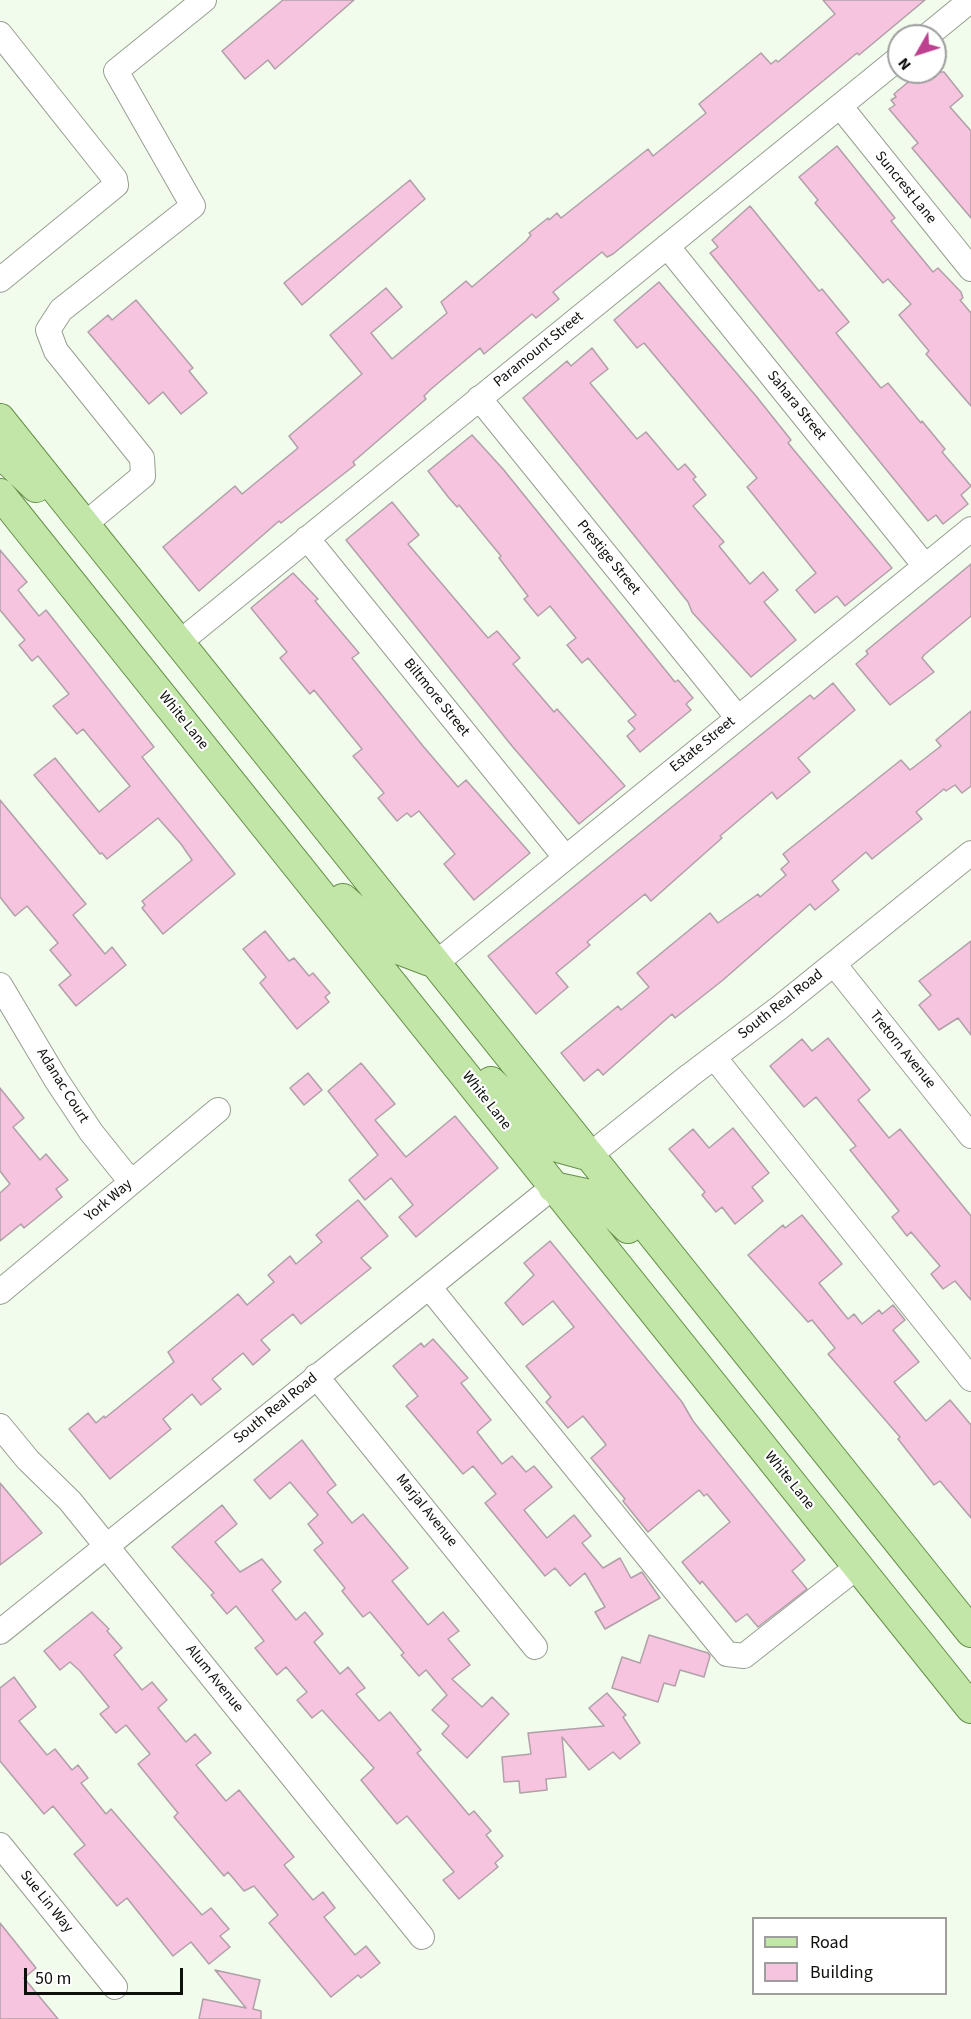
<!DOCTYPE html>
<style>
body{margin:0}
#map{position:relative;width:971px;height:2019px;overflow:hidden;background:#f2fced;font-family:"Source Sans 3",sans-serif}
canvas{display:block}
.legend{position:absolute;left:752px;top:1917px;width:195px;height:78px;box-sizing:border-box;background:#fff;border:2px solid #9e9f9d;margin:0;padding:8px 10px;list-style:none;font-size:18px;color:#0c0f0a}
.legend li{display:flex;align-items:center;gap:12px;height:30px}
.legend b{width:30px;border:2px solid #9e9f9d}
.north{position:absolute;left:887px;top:24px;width:60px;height:60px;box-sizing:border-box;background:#fff;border:2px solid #9e9f9d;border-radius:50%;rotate:231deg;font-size:16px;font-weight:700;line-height:24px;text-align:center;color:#0c0f0a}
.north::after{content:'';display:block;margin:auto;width:21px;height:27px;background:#be4190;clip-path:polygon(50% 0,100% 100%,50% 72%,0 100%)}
.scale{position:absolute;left:24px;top:1968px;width:159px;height:27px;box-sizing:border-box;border:3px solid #0c0f0a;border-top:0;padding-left:8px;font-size:18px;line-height:21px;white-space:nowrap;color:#0c0f0a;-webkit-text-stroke:4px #fff;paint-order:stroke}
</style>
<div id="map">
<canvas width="971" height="2019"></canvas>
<ul class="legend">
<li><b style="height:8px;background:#c1e6a7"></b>Road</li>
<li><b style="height:16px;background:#f6c4df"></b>Building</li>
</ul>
<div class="north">N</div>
<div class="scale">50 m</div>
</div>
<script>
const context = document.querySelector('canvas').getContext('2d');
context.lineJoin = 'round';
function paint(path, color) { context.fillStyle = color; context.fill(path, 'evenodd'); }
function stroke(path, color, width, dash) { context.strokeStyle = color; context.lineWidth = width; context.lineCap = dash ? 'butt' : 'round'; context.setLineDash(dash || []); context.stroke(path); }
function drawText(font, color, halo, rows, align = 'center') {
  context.font = font + ' "Source Sans 3",sans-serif'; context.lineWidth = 4.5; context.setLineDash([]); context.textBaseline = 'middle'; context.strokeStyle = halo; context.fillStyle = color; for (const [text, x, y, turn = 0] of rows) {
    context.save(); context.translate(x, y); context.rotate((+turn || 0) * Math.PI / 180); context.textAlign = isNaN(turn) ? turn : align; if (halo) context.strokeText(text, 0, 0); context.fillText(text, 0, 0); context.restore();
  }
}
const building = new Path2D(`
 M283 0H354L275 69 268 60 245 79 222 51Z
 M823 0H925L859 55 857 53 613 254 607 257 602 252 553 292 559 299 536 318 532 314 484 354 480 348 431 389 424 396 426 399 353 462 355 465 281 523 279 521 199 591 163 547 235 486 242 494 298 448 289 436 362 374 330 335 386 288 402 307 371 333 392 359 447 313 441 302 466 281 472 287 526 241 531 235 529 233 548 218 549 220 557 213 561 218 648 149 653 156 706 113 699 104 761 53 771 64 776 60 778 62 835 14Z
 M920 72H944L963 96 950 107 971 131V218L912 148 918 143 889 109 895 105 891 100 896 97 894 94Z
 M837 146 895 218 891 221 933 272 938 268 961 292 963 298 960 300 971 313V406L926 354 929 351 899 315 911 304 888 279 883 283 815 203 818 200 799 177Z
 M410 180 425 199 302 305 284 283Z
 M750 206 819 291 822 289 849 322 836 333 881 388 888 383 921 423 922 421 945 449 942 452 971 486 961 495 968 504 943 524 936 515 928 521 710 253 718 247 712 240Z
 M659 282 756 396 791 440 788 443 892 568 845 606 837 596 815 613 796 590 816 573 747 487 757 478 644 343 637 348 614 320Z
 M136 300 193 368 189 371 207 393 181 414 163 392 149 404 88 332 108 315 112 320Z
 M592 348 608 369 590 383 637 439 646 432 678 470 685 464 696 477 693 479 706 495 693 506 724 542 719 546 750 584 763 572 778 590 764 602 796 640 751 677 692 612 688 602 523 398 567 361 571 366Z
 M472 435 503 469 675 682 678 680 693 698 686 704 691 710 640 752 627 736 635 729 628 721 636 715 588 658 582 663 567 645 576 638 550 606 538 616 524 599 528 596 499 558 501 556 459 505 457 507 449 498 428 471Z
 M392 502 419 535 408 544 488 638 497 631 520 658 513 664 554 712 557 709 625 786 579 824 512 746 346 540Z
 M0 550 27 582 18 590 39 616 46 610 154 747 142 757 235 874 163 934 142 908 145 905 142 901 192 860 181 844 158 818 107 859 102 853 100 854 34 775 55 758 99 812 130 786 83 729 77 734 53 706 69 694 38 656 32 661 19 645 25 640 0 610Z
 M971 564V616L924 655 922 658 934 672 890 705 856 664 868 654 866 651Z
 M293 573 318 599 315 601 359 653 352 658 423 746 458 787 466 780 530 853 474 900 444 864 455 854 419 811 411 817 407 813 397 821 378 798 384 793 353 756 362 749 314 690 310 694 280 658 287 652 251 608Z
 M833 683 855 710 798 758 810 772 777 799 772 792 720 836 722 838 651 901 645 894 587 942 590 945 556 973 568 987 536 1014 488 956 810 695 814 699Z
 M971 711V786L962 793 955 785 946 791 944 789 916 812 922 819 872 859 866 852 832 881 839 890 815 910 810 904 723 980 675 1018 672 1014 603 1075 598 1069 584 1081 561 1053 618 1006 621 1010 649 987 637 973 710 913 718 923 758 894 760 897 786 875 781 869 789 862 783 854 901 760 910 770 941 746 936 740Z
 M0 800 86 904 73 915 105 954 112 947 126 965 76 1006 59 985 71 975 50 950 58 943 27 906 15 916 0 897Z
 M265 931 289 961 294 958 309 976 313 973 330 993 325 997 329 1002 297 1029 260 983 266 977 243 949Z
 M971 941V1035L958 1018 939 1030 919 1005 931 995 919 981Z
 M828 1038 870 1090 858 1100 889 1138 900 1129 971 1216V1300L955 1281 943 1289 931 1274 940 1266 911 1232 907 1236 892 1217 899 1211 850 1150 856 1146 816 1097 804 1107 770 1066 802 1039 812 1051Z
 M361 1063 395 1104 375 1120 406 1157 455 1116 498 1168 416 1237 399 1217 413 1205 391 1178 365 1200 349 1180 378 1155 328 1091Z
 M308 1073 322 1090 304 1105 290 1088Z
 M0 1088 24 1118 13 1127 40 1160 46 1154 68 1180 56 1189 62 1197 24 1228 21 1224 0 1241V1193L10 1184 0 1171Z
 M733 1128 769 1173 752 1187 763 1201 735 1224 722 1207 716 1212 702 1195 705 1192 669 1149 693 1129 709 1148Z
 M358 1200 388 1236 361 1258 371 1268 301 1324 293 1314 261 1340 270 1350 253 1365 243 1353 212 1379 221 1389 201 1405 192 1394 163 1419 171 1429 110 1479 69 1429 88 1413 96 1423 104 1416 105 1418 174 1362 168 1352 238 1294 247 1305 274 1282 268 1275 290 1256 296 1264 322 1242 316 1235Z
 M802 1215 842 1264 819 1283 848 1319 854 1314 862 1324 879 1310 882 1314 893 1305 905 1320 893 1330 919 1362 894 1382 926 1421 950 1400 971 1425V1518L940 1481 934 1485 898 1439 900 1437 828 1354 835 1348 812 1320 808 1322 748 1255 783 1225 785 1228Z
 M550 1241 682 1402 693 1421 805 1560 792 1571 807 1589 758 1627 747 1614 736 1622 702 1581 700 1584 682 1562 730 1522 707 1494 704 1496 699 1490 648 1532 623 1501 625 1499 591 1458 606 1445 604 1442 583 1416 568 1428 546 1402 551 1397 526 1366 574 1327 553 1301 523 1325 505 1303 534 1275 524 1263Z
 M433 1339 468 1378 461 1383 491 1420 477 1432 502 1464 512 1456 526 1472 534 1466 552 1487 524 1510 547 1538 574 1515 591 1536 582 1543 603 1568 620 1558 631 1578 642 1572 660 1598 605 1629 595 1612 605 1607 585 1573 570 1586 555 1568 545 1576 485 1503 496 1494 473 1466 463 1474 406 1406 418 1396 393 1366 421 1343 424 1347Z
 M302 1440 336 1485 327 1492 352 1523 363 1514 408 1568 392 1581 428 1625 443 1612 459 1631 448 1639 470 1665 452 1679 482 1707 492 1697 509 1714 467 1758 442 1734 449 1726 432 1710 447 1695 426 1670 419 1676 401 1655 404 1653 370 1612 363 1617 342 1591 345 1588 314 1550 323 1543 308 1524 318 1515 290 1482 270 1499 254 1480Z
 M0 1483 42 1533 0 1565Z
 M222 1505 237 1524 215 1542 240 1572 262 1559 281 1582 272 1590 296 1620 305 1612 323 1634 314 1642 340 1674 348 1667 365 1688 356 1694 379 1721 390 1712 421 1750 417 1753 469 1815 474 1811 491 1831 486 1835 503 1856 495 1863 498 1867 459 1899 443 1880 454 1872 407 1816 397 1824 361 1780 374 1768 322 1710 312 1718 297 1700 307 1692 286 1667 277 1675 255 1648 264 1641 236 1606 227 1614 211 1595 214 1593 172 1547Z
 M92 1612 109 1629 107 1631 122 1648 114 1655 142 1690 152 1682 167 1700 158 1708 186 1742 195 1734 211 1753 196 1765 226 1801 239 1790 294 1857 284 1865 313 1900 323 1892 335 1908 324 1917 355 1955 366 1946 380 1963 361 1978 358 1975 331 1997 269 1923 278 1915 254 1886 244 1891 228 1872 224 1876 174 1817 178 1813 138 1764 150 1754 126 1725 116 1733 100 1714 109 1707 80 1671 70 1662 60 1670 44 1651Z
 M649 1635 708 1653 710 1656 704 1677 680 1670 675 1686 664 1683 658 1702 612 1688 622 1657 640 1663Z
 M14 1677 36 1707 19 1721 47 1755 55 1749 72 1770 78 1765 88 1778 81 1783 106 1814 111 1809 202 1915 211 1908 229 1929 220 1936 230 1947 209 1964 191 1942 173 1956 127 1898 117 1906 74 1854 85 1845 53 1806 44 1814 0 1761V1688Z
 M607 1693 626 1715 623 1717 640 1743 620 1759 613 1752 589 1770 562 1737 566 1777 546 1779 547 1790 520 1793 519 1781 504 1782 502 1757 531 1754 528 1733 604 1726 589 1708Z
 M0 1923 36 1968 24 1978 58 2019H0Z
 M215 1970 260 1980 253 2009 261 2011V2019H199L203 1999 246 2008Z`);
const minor = new Path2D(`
 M0 34 115 179 116 185 0 280
 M927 36 971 0
 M840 106 971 269
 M667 246 925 566
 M479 398 738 718
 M85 524 143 476 142 458 56 351 48 330 61 310 193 206 116 71 204 0
 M307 538 565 857
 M180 642 899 58
 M436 963 971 529
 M834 964 971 1136
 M0 985 57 1081 91 1132 131 1182
 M714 1057 971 1379
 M590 1155 689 1076 779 1008 971 853
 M429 1287 727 1654 744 1656 857 1567
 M0 1292 218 1110
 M316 1376 535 1647
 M0 1426 28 1460 70 1501 422 1937
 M0 1632 553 1187
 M0 1845 115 1987`);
const major = new Path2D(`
 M0 419 971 1632
 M0 458 9 461 36 487
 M0 494 971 1708
 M343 899 401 950 430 961
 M491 1082 558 1147 587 1155
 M553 1187 595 1196 628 1228`);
const streetNames = [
 ["Suncrest Lane",905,188,51],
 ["Paramount Street",539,350,-39],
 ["Sahara Street",796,406,51],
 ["Prestige Street",608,558,51],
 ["Biltmore Street",436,698,51],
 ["White Lane",183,721,51],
 ["Estate Street",703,745,-39],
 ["South Real Road",781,1005,-38],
 ["Tretorn Avenue",902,1050,51],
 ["Adanac Court",62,1086,58],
 ["White Lane",486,1101,52],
 ["York Way",109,1201,-40],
 ["South Real Road",276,1409,-39],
 ["White Lane",789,1481,51],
 ["Marjal Avenue",426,1511,51],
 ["Alum Avenue",214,1679,51],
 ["Sue Lin Way",46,1902,51]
];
paint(building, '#f6c4df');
stroke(building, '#b0a0a8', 1.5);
stroke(minor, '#969f91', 26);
stroke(major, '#66904a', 32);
stroke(minor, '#fff', 24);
stroke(major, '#c1e6a7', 30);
drawText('15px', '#0c0f0a', '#fff', streetNames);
</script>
